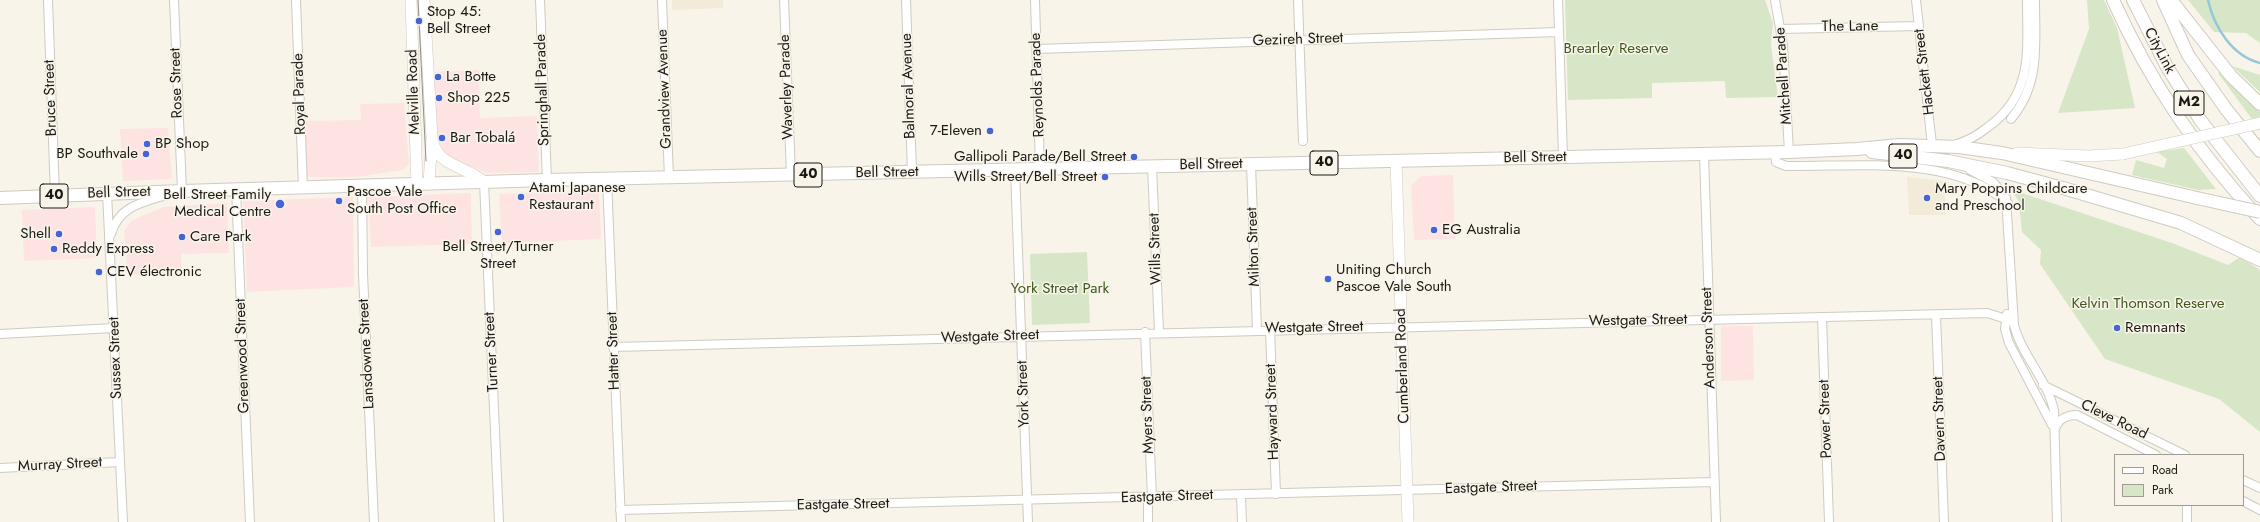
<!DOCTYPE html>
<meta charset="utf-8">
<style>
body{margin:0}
#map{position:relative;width:2260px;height:522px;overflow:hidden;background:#f9f4ea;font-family:Jost,sans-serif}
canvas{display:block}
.legend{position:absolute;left:2114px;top:454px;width:130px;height:52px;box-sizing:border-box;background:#f9f4ea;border:1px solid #a09c95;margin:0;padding:5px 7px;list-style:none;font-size:12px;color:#1a1915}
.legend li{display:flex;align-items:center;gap:8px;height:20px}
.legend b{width:20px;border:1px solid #a09c95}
</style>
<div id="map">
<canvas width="2260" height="522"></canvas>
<ul class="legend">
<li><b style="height:5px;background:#fff"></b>Road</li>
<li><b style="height:11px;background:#d6e6c6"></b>Park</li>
</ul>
</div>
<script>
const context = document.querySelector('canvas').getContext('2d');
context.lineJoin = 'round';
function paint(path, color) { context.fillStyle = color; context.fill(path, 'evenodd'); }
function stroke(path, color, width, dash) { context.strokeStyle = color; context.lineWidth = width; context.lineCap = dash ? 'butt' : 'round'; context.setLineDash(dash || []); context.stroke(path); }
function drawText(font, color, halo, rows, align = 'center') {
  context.font = font + ' Jost,sans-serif'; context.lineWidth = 3; context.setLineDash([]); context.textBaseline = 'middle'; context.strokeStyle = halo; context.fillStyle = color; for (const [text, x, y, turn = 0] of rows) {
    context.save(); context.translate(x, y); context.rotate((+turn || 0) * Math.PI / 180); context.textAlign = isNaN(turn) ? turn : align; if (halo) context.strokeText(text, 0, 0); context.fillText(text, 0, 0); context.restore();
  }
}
const commercial = new Path2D(`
 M479 70 480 118 537 116 539 172 489 173 448 159 438 141 433 72Z
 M404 103 409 164 403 170 357 177H298L297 121 361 120 360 104Z
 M168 128 172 179 123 181 120 129Z
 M1453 175 1455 239 1414 240 1411 186 1421 176Z
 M599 190 601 239 502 243 499 194Z
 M471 193 472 244 371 247 368 197Z
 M353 197 354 287 247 292 243 201Z
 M227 203 229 253 181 254 182 273 128 275 124 231 131 221 163 207Z
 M95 207 97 258 24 261 22 210Z
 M1721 326H1753L1754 380 1721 381Z`);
const built = new Path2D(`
 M672 0H723V8L672 10Z
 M1907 177 1944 181 1946 215H1909Z`);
const green = new Path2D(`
 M1565 0H1765L1773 23 1771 45 1778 97 1726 98 1725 81 1652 83V98L1568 100Z
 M2087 0H2104L2117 28 2135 108 2058 113 2089 29Z
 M2188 0H2260V43L2246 33 2214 32Z
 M2232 66 2260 75V92Z
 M2220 72 2260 108V130L2218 73Z
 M2184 148 2216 189 2198 190 2132 175 2136 160 2164 168 2167 159 2157 152Z
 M2010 189 2172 243 2228 265 2240 257 2260 270V432L2219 399 2105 359 2040 264 2041 250 2022 232 2019 201Z
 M1087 252 1090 323 1032 325 1030 254Z`);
const stream = new Path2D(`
 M2208 0C2214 27 2232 56 2260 63`);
const minor = new Path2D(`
 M48 0 55 196
 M174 0 182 191 178 192
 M296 0 303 188
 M540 0 547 180
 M662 0 669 178
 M784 0 791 175
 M906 0 912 172
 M1035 0 1040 169
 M1298 0 1303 141
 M1558 0 1563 157
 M1775 0 1783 45 1789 152
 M1916 0 1932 145
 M1781 29 1919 26
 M1037 49 1559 32
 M2011 119C2041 83 2035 44 2035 0
 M1953 145C1966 142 1978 135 1988 127 2034 94 2027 50 2027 0
 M1775 152 1776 162 1786 166C1856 167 1951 154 2008 203
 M1704 154 1716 522
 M1251 164 1257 330
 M1152 166 1159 332
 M1015 170 1028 522
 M1970 170 1993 182 2006 198 2014 325C2022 356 2048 380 2054 411L2057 522
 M607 179 621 522
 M484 182 499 522
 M362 186 363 274 374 522
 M236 189 250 522
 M107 193 123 522
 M111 234C119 206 141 203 166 195
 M2007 314 2005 329 2009 343 2052 425
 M1936 315 1944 522
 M1822 317 1829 522
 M1270 329 1276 494
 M1145 332 1152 498
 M0 334 114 328
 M613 347 1987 313 2013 321
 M2043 385 2185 455
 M2055 429C2058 419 2067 415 2077 415L2156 455
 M0 468 120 462
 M2243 480 2260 488
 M1241 495 1242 522
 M1148 498V522
 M2243 501 2260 510
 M2187 505V522
 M620 510 1714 482`);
const major = new Path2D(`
 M411 0 417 184
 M424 0 432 138 429 183
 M433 143C439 166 468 167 484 182
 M2017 153 2088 156 2123 154
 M1396 161 1408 522`);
const highway = new Path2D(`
 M2113 0C2151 84 2198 152 2260 219
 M2133 0 2167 67 2201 121 2260 196
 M2163 0 2188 55 2226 109 2260 151
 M2171 0 2231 76 2260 104
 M1872 152 1948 161 2007 173 2063 188 2181 223 2260 260
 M0 198 182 191 547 180 1789 152 1857 149 1900 145 1959 147 2002 153 2197 198`);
const tram = new Path2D(`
 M418 0 426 161`);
const majorBridge = new Path2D(`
 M2123 154 2260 123`);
const highwayBridge = new Path2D(`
 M2197 198 2260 212`);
const markers = [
 [419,21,4,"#4464d7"],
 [438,77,4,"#4464d7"],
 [439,98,4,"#4464d7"],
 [990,131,4,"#4464d7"],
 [442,138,4,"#4464d7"],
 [147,144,4,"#4464d7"],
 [146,154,4,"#4464d7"],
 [1134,157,4,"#4464d7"],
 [1105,177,4,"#4464d7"],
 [521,197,4,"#4464d7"],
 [1927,198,4,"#4464d7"],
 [339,201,4,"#4464d7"],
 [280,204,5,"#4464d7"],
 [1434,230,4,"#4464d7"],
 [498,232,4,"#4464d7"],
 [59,234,4,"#4464d7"],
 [182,237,4,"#4464d7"],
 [54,249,4,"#4464d7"],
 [99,272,4,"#4464d7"],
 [1328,279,4,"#4464d7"],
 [2117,328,4,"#4464d7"]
];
const shields = [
 [2189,103,30],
 [1903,156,28],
 [1324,163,28],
 [808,175,28],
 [54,196,28]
];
const shieldNames = [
 ["M2",2189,103],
 ["40",1903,156],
 ["40",1324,163],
 ["40",808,175],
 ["40",54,196]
];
const poiNames = [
 ["Stop 45:",427,12],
 ["Bell Street",427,29],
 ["La Botte",446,77],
 ["Shop 225",447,98],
 ["7-Eleven",982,131,"right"],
 ["Bar Tobalá",450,138],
 ["BP Shop",155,144],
 ["BP Southvale",138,154,"right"],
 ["Gallipoli Parade/Bell Street",1126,157,"right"],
 ["Wills Street/Bell Street",1097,177,"right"],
 ["Atami Japanese",529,188],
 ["Restaurant",529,205],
 ["Mary Poppins Childcare",1935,189],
 ["and Preschool",1935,206],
 ["Pascoe Vale",347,192],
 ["South Post Office",347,209],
 ["Bell Street Family",271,195,"right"],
 ["Medical Centre",271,212,"right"],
 ["EG Australia",1442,230],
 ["Shell",51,234,"right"],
 ["Care Park",190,237],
 ["Bell Street/Turner",498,247,"center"],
 ["Street",498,264,"center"],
 ["Reddy Express",62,249],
 ["Uniting Church",1336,270],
 ["Pascoe Vale South",1336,287],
 ["CEV électronic",107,272],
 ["Remnants",2125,328]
];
const streetNames = [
 ["The Lane",1850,27,-1],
 ["Gezireh Street",1298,40,-2],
 ["CityLink",2159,51,62],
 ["Hackett Street",1925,72,-97],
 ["Mitchell Parade",1784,76,-94],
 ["Rose Street",177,83,-92],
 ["Reynolds Parade",1038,85,-92],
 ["Balmoral Avenue",909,86,-92],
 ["Waverley Parade",787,87,-92],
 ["Grandview Avenue",665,89,-92],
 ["Springhall Parade",543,90,-92],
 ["Melville Road",414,92,-92],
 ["Royal Parade",300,94,-92],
 ["Bruce Street",51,98,-92],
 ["Bell Street",1535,158,-1],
 ["Bell Street",1211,165,-1],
 ["Bell Street",887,173,-1],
 ["Bell Street",119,193,-2],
 ["Milton Street",1254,247,-92],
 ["Wills Street",1156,249,-92],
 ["Westgate Street",1638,321,-1],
 ["Westgate Street",1314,328,-1],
 ["Westgate Street",990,337,-2],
 ["Anderson Street",1709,338,-92],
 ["Hatter Street",614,351,-92],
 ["Turner Street",492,352,-93],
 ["Lansdowne Street",367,354,-93],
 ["Greenwood Street",243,356,-92],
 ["Sussex Street",116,358,-92],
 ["Cumberland Road",1403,366,-92],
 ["York Street",1024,394,-92],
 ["Hayward Street",1273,412,-92],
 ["Myers Street",1148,415,-92],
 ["Power Street",1826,419,-92],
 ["Davern Street",1940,419,-92],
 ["Cleve Road",2114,420,26],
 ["Murray Street",60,465,-3],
 ["Eastgate Street",1491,488,-2],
 ["Eastgate Street",1167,497,-2],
 ["Eastgate Street",843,505,-1]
];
const parkNames = [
 ["Brearley Reserve",1616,49],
 ["York Street Park",1060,289],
 ["Kelvin Thomson Reserve",2148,304]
];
paint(commercial, '#fee3e3');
paint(built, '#f2ebd9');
paint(green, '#d6e6c6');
stroke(stream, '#93c8d9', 2.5);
stroke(minor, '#cfcbc1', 10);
stroke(major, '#cfcbc1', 12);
stroke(highway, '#cfcbc1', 14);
stroke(minor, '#fff', 8);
stroke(major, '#fff', 11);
stroke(highway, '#fff', 12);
stroke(tram, '#928f88', 1);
stroke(majorBridge, '#cfcbc1', 12, []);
stroke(highwayBridge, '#cfcbc1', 14, []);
stroke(majorBridge, '#fff', 11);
stroke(highwayBridge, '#fff', 12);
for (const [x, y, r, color] of markers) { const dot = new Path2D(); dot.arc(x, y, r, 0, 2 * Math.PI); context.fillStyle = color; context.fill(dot); stroke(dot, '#f9f4ea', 1.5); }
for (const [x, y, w] of shields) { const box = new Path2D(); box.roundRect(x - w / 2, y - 12, w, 24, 3); context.fillStyle = '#f9f4ea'; context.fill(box); stroke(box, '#1a1915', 1); }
drawText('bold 14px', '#1a1915', null, shieldNames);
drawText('15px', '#1a1915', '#f9f4ea', poiNames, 'left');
drawText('15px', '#1a1915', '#f9f4ea', streetNames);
drawText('15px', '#3e581d', '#f9f4ea', parkNames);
</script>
